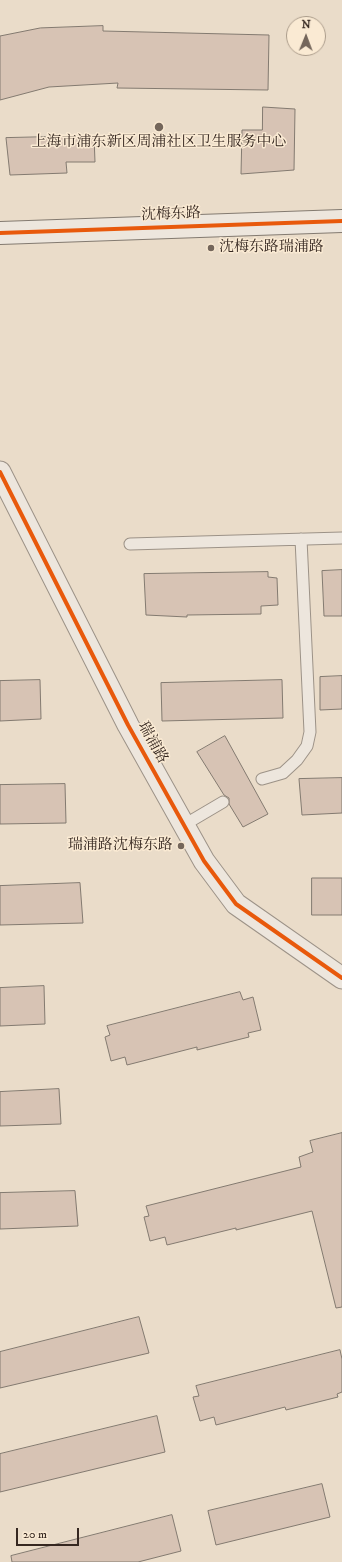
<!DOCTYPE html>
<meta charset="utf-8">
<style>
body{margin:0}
#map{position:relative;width:342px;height:1562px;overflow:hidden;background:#eadcc9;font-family:"IM FELL DW Pica",serif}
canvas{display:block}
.north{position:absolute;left:286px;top:16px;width:40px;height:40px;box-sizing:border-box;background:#faead3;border:1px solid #ab9c8b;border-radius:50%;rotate:1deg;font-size:11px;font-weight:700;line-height:16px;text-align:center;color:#352720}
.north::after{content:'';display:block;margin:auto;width:14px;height:18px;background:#74665b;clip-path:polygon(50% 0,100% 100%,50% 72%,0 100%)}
.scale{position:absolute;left:16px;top:1528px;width:63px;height:18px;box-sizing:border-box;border:2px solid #352720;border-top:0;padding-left:5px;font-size:12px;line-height:14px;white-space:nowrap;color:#352720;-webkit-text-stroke:3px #faead3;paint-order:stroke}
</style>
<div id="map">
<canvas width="342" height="1562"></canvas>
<div class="north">N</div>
<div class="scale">20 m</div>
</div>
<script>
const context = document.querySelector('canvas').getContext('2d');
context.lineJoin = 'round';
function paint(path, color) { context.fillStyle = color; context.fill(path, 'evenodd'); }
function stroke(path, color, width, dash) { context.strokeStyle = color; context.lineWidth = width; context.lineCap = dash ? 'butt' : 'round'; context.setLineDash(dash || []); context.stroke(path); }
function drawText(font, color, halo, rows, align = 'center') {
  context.font = font + ' "IM FELL DW Pica","Noto Serif SC",serif'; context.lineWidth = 3; context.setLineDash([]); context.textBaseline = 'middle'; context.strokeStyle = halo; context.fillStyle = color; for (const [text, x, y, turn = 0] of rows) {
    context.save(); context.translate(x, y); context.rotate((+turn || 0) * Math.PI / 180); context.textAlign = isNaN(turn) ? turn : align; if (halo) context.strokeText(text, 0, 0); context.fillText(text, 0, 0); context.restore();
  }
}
const building = new Path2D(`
 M103 26V31L269 35 268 90 117 88 118 83 49 87 0 100V36L40 28Z
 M263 107 295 109 294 170 241 174 242 130H262Z
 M94 136 95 162H66L67 173 10 175 6 138Z
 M342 570V616H324L322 571Z
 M268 572V577L277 578 278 605 261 606V614L187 615V617L146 615 144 574Z
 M342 676V709L320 710V677Z
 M40 680 41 719 0 721V681Z
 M282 680 283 718 162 721 161 683Z
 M225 736 268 814 243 827 229 804V798L224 795 197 752Z
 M342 778V813L302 815 299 779Z
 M65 784 66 823 0 824V785Z
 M312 878H342V915H312Z
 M80 883 83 923 0 925V886Z
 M44 986 45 1024 0 1026V988Z
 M240 992 243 1000 253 997 261 1030 248 1033 249 1037 197 1050V1047L127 1065 125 1057 111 1061 105 1037 110 1035 107 1026Z
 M59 1089 61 1124 0 1126V1092Z
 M342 1133V1307L336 1308 312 1211 236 1230V1228L167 1245 165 1237 150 1241 144 1217 149 1216 146 1206 301 1167 299 1157 313 1152 310 1141Z
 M75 1191 78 1226 0 1229V1193Z
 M139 1317 149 1353 0 1388V1352Z
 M340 1350 342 1359V1392L337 1394 338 1397 286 1410 285 1407 216 1425 214 1417 200 1421 193 1397 199 1396 196 1386Z
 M157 1416 165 1452 0 1492V1454Z
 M322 1484 330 1517 216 1545 208 1511Z
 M172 1515 181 1551 138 1562H12L11 1556Z`);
const lane = new Path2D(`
 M130 544 342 538
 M262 779 283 773 297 760 307 746 310 732 301 539
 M184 825 223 802`);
const street = new Path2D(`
 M0 472 128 725 204 861 236 904 342 978`);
const secondary = new Path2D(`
 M0 233 342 221`);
const cycleway = new Path2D(`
 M0 233 342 221
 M0 472 128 725 204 861 236 904 342 978`);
const markers = [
 [159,127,5,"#74665b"],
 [211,248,4,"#74665b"],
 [181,846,4,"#74665b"]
];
const poiNames = [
 ["上海市浦东新区周浦社区卫生服务中心",159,143],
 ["沈梅东路瑞浦路",219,248,"left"],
 ["瑞浦路沈梅东路",173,846,"right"]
];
const streetNames = [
 ["沈梅东路",171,215,-2],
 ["瑞浦路",152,743,61]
];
paint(building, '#d7c3b4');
stroke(building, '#837a70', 1);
stroke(lane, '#9c9287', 13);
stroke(street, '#9c9287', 23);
stroke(secondary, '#837a70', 24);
stroke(lane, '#ede6dd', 11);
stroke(street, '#ede6dd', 21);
stroke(secondary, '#ede6dd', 22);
stroke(cycleway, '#e8590c', 4);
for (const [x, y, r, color] of markers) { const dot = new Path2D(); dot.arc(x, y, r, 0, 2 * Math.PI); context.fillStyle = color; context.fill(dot); stroke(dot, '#faead3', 1.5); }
drawText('15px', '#352720', '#faead3', poiNames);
drawText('15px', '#352720', '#faead3', streetNames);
</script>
